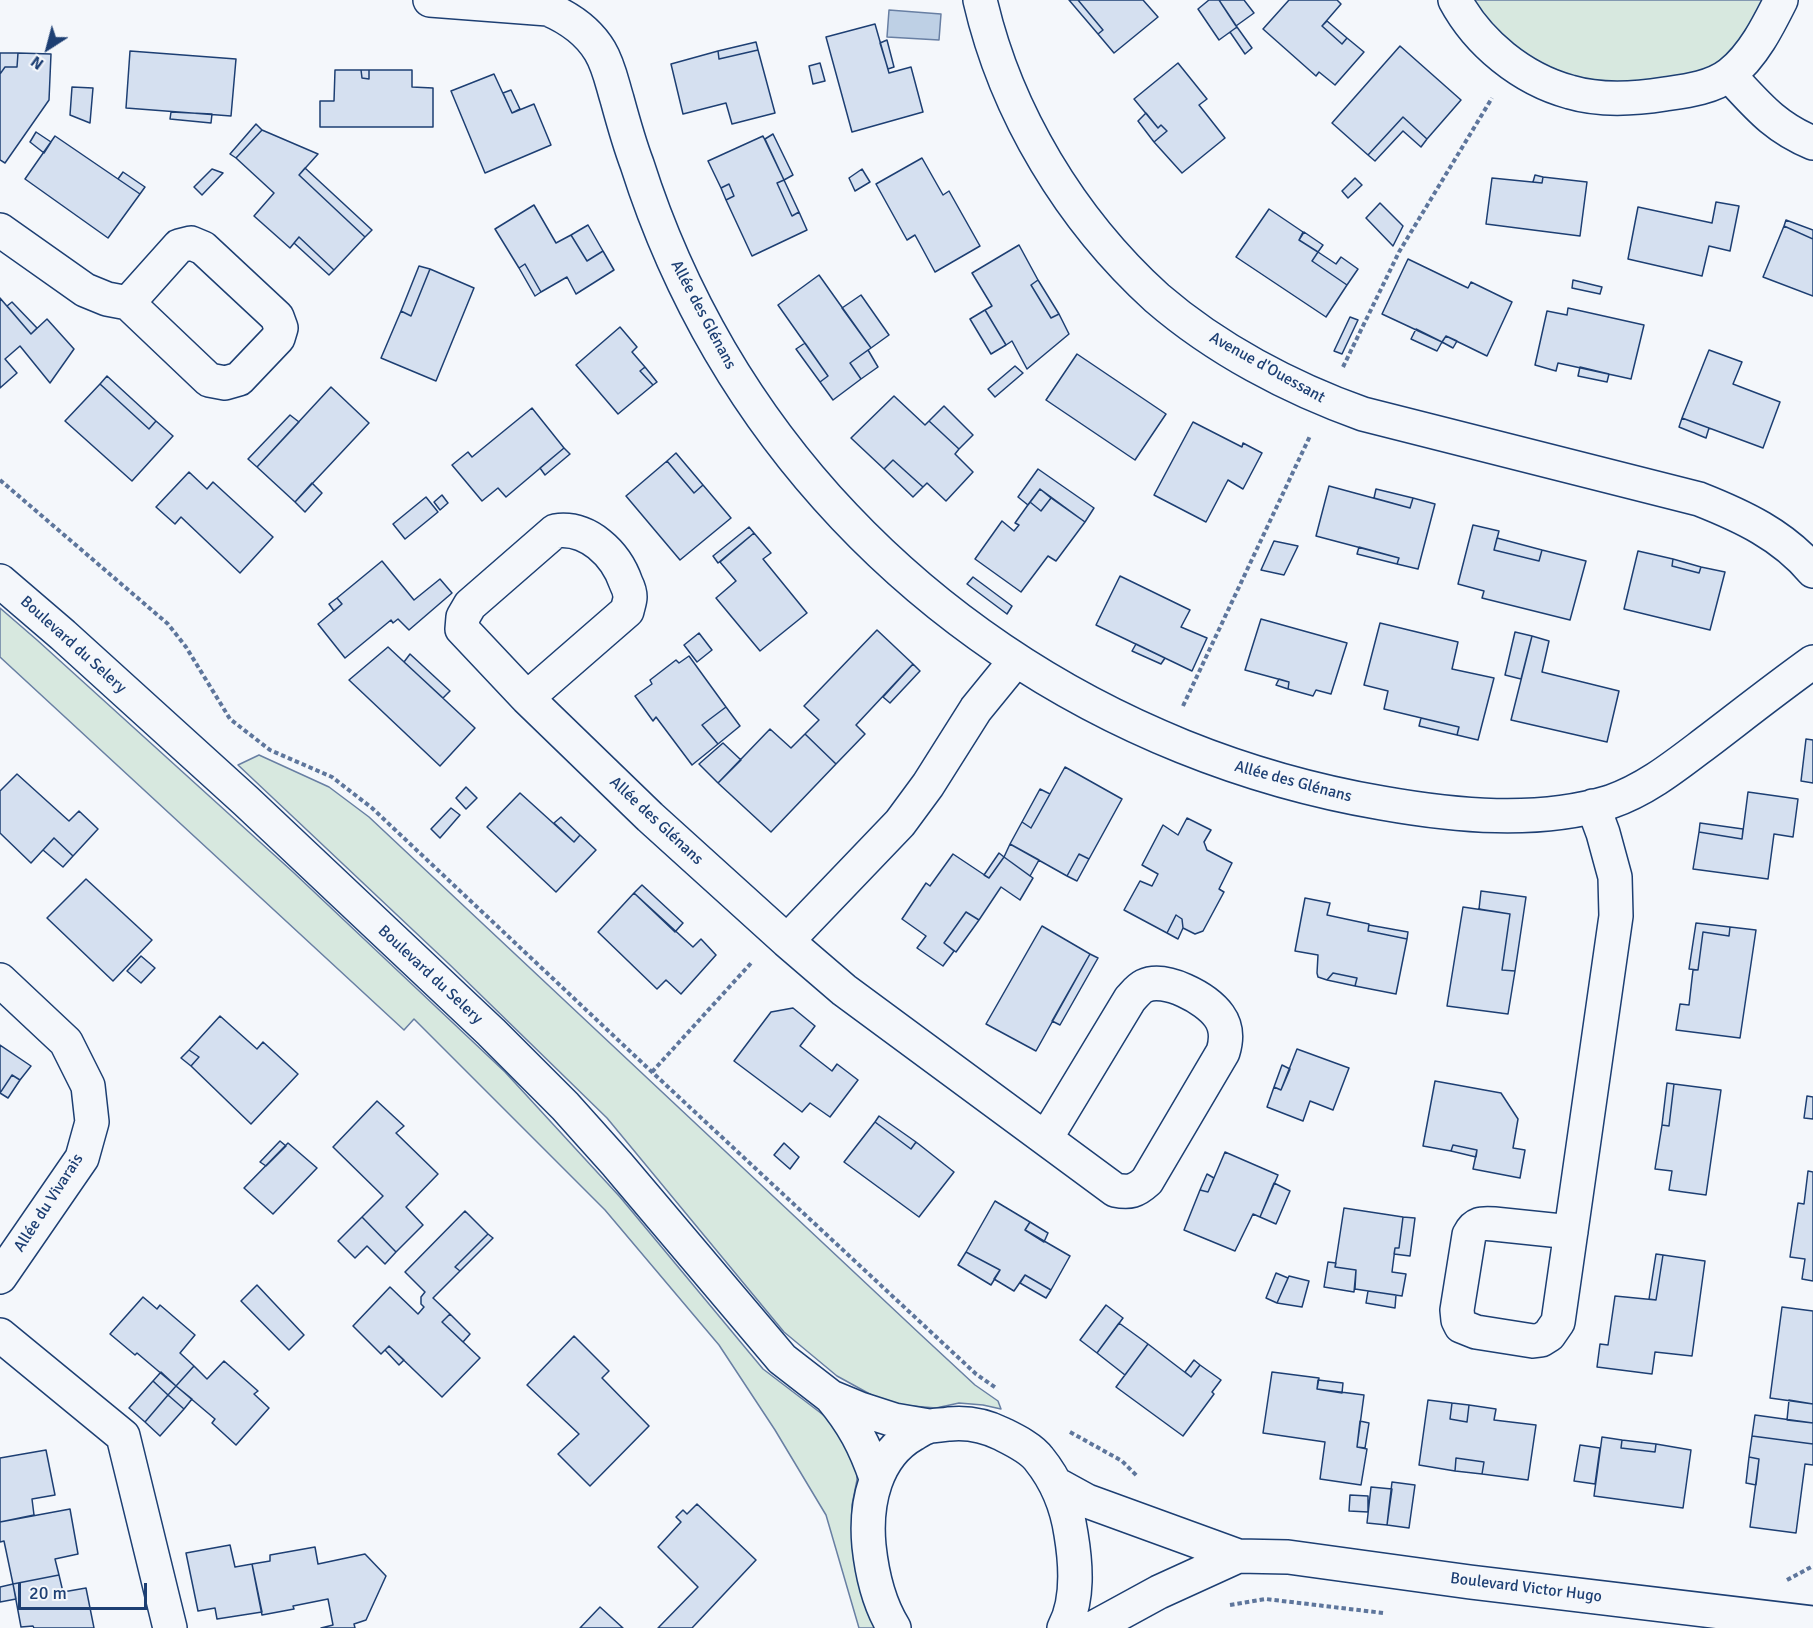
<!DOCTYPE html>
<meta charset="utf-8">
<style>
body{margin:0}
#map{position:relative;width:1813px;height:1628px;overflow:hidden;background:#f4f7fb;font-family:Signika,sans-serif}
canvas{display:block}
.north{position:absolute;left:18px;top:18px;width:60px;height:60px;-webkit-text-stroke:4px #f4f7fb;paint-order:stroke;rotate:216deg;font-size:16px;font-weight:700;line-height:24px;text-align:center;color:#1d3f73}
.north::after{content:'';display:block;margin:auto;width:21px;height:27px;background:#1d3f73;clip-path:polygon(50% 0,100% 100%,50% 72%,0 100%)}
.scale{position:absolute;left:18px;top:1583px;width:129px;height:27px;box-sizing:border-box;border:3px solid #1d3f73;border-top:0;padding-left:8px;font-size:18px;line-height:21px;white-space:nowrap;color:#1d3f73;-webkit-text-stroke:4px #f4f7fb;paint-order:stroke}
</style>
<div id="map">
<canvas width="1813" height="1628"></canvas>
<div class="north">N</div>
<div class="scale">20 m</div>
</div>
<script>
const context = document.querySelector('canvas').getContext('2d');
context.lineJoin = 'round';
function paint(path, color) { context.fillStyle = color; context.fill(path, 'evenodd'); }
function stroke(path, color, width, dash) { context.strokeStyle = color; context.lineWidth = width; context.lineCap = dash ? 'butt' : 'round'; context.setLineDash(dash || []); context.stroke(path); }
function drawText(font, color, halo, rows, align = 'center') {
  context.font = font + ' Signika,sans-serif'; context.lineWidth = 4.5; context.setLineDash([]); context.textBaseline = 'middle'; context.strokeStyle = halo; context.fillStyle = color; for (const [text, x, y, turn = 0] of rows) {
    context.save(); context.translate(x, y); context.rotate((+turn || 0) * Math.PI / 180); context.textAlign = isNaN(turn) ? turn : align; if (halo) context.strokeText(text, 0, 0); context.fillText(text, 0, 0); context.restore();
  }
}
const green = new Path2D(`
 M1474 0H1764L1740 46 1725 62 1683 77 1610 83 1564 77 1512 48 1484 16Z
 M0 608 37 640 293 872 505 1072 620 1197 763 1369 826 1417 848 1441 857 1464V1480L852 1505 853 1539 876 1628H859L826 1515 775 1430 719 1345 605 1210 414 1019 404 1030 0 657Z
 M259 755 329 787 369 817 920 1334 975 1385 998 1401 1001 1409 983 1405 959 1403 936 1408 888 1404 837 1376 784 1332 607 1118 449 964 238 765Z`);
const water = new Path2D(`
 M889 10 941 14 939 40 887 37Z`);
const building = new Path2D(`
 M1069 0H1078L1103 30 1098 34Z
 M1078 0H1143L1158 17 1114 53 1098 34 1103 30Z
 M1209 0H1219L1237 27 1219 40 1198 9Z
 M1219 0H1244L1254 13 1236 26Z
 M1289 0H1337L1341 4 1322 26 1342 44 1347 38 1364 52 1335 85 1319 72 1316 76 1263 29Z
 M1327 21 1347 38 1342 44 1322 26Z
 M875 24 889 73 911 67 923 112 852 132 826 37Z
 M1237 27 1252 48 1245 54 1230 32Z
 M887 40 894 67 888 69 880 43Z
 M756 42 758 50 719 59 718 51Z
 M1400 46 1461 100 1427 139 1403 117 1368 155 1332 123Z
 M758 50 775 113 732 124 726 103 683 114 671 64 718 51 719 59Z
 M130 51 236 59 231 116 126 108Z
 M0 53H18L17 67H5L0 74Z
 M18 53 51 54 49 100 5 163 0 160V74L5 67H17Z
 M820 63 825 81 813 84 809 66Z
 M1178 63 1207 99 1199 105 1225 138 1182 173 1154 142 1167 131 1161 125 1158 128 1134 99Z
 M335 70H361L362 78 369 79V70H412V87L433 88V127H320V101H334Z
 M361 70H369V79L362 78Z
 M494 74 512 113 534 104 551 145 485 173 451 91Z
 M72 87 93 88 90 123 70 115Z
 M511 90 520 109 512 113 503 93Z
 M171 112 212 114 211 123 170 119Z
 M1146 113 1158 128 1161 125 1167 131 1154 142 1138 121Z
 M1403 117 1427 139 1421 147 1403 131 1375 161 1368 155Z
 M256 124 262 130 236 158 230 154Z
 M262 130 318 154 299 175 365 237 334 270 299 237 290 248 254 216 274 193 236 158Z
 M36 132 51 142 44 153 30 142Z
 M773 134 793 175 784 180 765 139Z
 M55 136 140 194 108 238 25 179Z
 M763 136 784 180 777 183 792 216 799 212 807 230 752 256 726 200 734 196 729 184 721 188 708 161Z
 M922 158 943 195 949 191 980 246 935 272 915 235 907 240 876 184Z
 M305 168 372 230 365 237 299 175Z
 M212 169 223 173 202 195 194 187Z
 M862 169 870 182 855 191 849 178Z
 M123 172 145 187 140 194 118 179Z
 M1535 175 1543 177 1542 183 1533 182Z
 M1543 177 1587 182 1580 236 1486 224 1492 178 1542 183Z
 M1355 178 1362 185 1348 198 1342 191Z
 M784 180 799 212 792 216 777 183Z
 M729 184 734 196 726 200 721 188Z
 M1716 202 1739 206 1730 251 1709 246 1702 276 1628 259 1638 207 1712 223Z
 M1380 203 1403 226 1393 246 1366 218Z
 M534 205 556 243 571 235 587 261 603 251 614 270 576 294 567 277 541 292 525 264 519 268 495 229Z
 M1269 209 1303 232 1299 240 1318 252 1312 261 1347 285 1326 317 1236 257Z
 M1786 220 1813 230V239L1784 226Z
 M588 225 603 251 587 261 571 235Z
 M1784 226 1813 239V296L1763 277Z
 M1304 232 1323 245 1318 252 1299 240Z
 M299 237 334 270 329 275 294 243Z
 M1019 245 1038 280 1031 285 1051 318 1059 314 1069 334 1027 369 1012 341 1006 345 985 310 992 306 972 273Z
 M1318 252 1336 264 1341 257 1358 269 1347 285 1312 261Z
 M1408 259 1468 288 1471 282 1512 302 1487 356 1446 336 1442 342 1382 314Z
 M525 264 541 292 535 296 519 268Z
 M419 266 430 269 411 316 401 311Z
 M430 269 474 288 436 381 381 358 401 311 411 316Z
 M819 275 871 348 850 363 861 379 833 400 820 382 828 376 778 305Z
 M1038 280 1059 314 1051 318 1031 285Z
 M1573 280 1602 287 1600 294 1572 288Z
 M861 295 889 335 871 348 842 308Z
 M0 298 31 334 47 319 74 349 50 383 20 346 5 359 17 373 0 388Z
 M12 302 37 328 31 334 7 306Z
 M1568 308 1644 325 1631 379 1558 363 1556 371 1535 365 1547 311 1567 315Z
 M985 310 1006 345 991 354 970 319Z
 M1350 317 1358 320 1342 354 1334 351Z
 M620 327 637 347 632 352 645 367 640 371 653 385 618 414 576 365Z
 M1416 329 1442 342 1437 351 1411 339Z
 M1446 336 1457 341 1453 348 1442 342Z
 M805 343 828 376 820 382 796 349Z
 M868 350 878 367 861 379 850 363Z
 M1709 350 1742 362 1733 384 1780 402 1763 448 1682 418Z
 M1077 354 1166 414 1135 460 1046 400Z
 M1015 366 1023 373 995 397 988 389Z
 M645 367 657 382 653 385 640 371Z
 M1580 367 1609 374 1607 382 1578 376Z
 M107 376 156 421 149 429 100 384Z
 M100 384 149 429 156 421 173 436 132 481 65 421Z
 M331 387 369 423 295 502 257 467Z
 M894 396 925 425 929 421 959 449 955 454 973 472 946 501 927 483 923 487 893 460 884 469 851 438Z
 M944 406 973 435 959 449 929 421Z
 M532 408 564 448 506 497 498 488 482 501 452 465 468 452 472 457Z
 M290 415 299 422 257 467 248 459Z
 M1682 418 1709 428 1706 438 1679 427Z
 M1193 422 1242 447 1243 443 1262 453 1243 489 1228 480 1206 522 1154 495Z
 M564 448 570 454 545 475 540 468Z
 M676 453 703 485 694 493 667 461Z
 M893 460 923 487 913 497 884 469Z
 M667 461 694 493 703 485 731 518 680 560 626 496Z
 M1038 469 1094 508 1085 522 1040 489 1028 505 1018 497Z
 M189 472 207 489 213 482 273 537 240 573 181 517 175 524 156 507Z
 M312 483 322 493 305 512 295 502Z
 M1329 486 1410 508 1413 498 1435 504 1418 569 1397 564 1399 558 1316 536Z
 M1040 489 1051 498 1041 511 1030 502Z
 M1376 489 1413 498 1410 508 1374 498Z
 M442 495 448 503 440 510 434 502Z
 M426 497 438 512 405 539 393 524Z
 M1051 498 1085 522 1056 561 1048 556 1021 592 975 559 1002 521 1014 531 1019 525 1015 523 1030 502 1041 511Z
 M1473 525 1499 531 1494 550 1539 561 1542 550 1586 561 1570 620 1482 598 1484 591 1458 584Z
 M749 527 754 533 718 563 713 556Z
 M754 533 771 553 763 559 807 613 760 651 716 598 736 581 720 562Z
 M1497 538 1542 550 1539 561 1494 550Z
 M1274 541 1298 546 1284 575 1261 570Z
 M1359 547 1399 558 1397 564 1357 554Z
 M1638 551 1673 559 1672 566 1699 573 1701 567 1725 572 1710 630 1624 609Z
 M1673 559 1701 567 1699 573 1672 566Z
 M382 561 414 600 440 579 452 593 409 630 398 619 393 623 391 620 345 658 318 624 342 604 337 598Z
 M1120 576 1190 610 1181 627 1207 638 1192 671 1096 625Z
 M973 577 1012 606 1007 614 967 584Z
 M337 598 342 604 334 611 329 604Z
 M1261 619 1347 643 1331 694 1316 690 1313 696 1288 689 1289 682 1245 670Z
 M1380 623 1458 642 1452 669 1494 678 1478 740 1457 735 1459 727 1384 709 1388 691 1364 685Z
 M877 630 913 664 856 725 865 734 836 764 805 734 819 720 804 706Z
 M1515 632 1532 636 1521 679 1505 675Z
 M699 633 712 650 697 662 684 645Z
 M1532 636 1549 641 1542 672 1619 691 1607 742 1511 720Z
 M1136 644 1165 658 1161 664 1132 651Z
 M388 647 475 728 440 766 349 680Z
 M410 654 450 691 443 698 404 662Z
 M689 656 726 707 702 725 718 744 692 765 656 717 653 721 635 696 652 684 650 680 676 660 679 663Z
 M913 664 920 671 890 703 883 697Z
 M1279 679 1289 682 1288 689 1276 685Z
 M726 707 740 726 718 744 702 725Z
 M1421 718 1459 727 1457 735 1419 726Z
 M770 729 791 748 805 734 836 764 771 832 718 783Z
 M1806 739 1813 740V783L1801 781Z
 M723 743 741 760 718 783 699 764Z
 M1065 767 1122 799 1089 859 1079 854 1067 876 1010 844 1022 822 1031 828Z
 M17 774 69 821 79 811 98 829 73 856 54 838 31 863 0 833V791Z
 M466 787 477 798 466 809 456 798Z
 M1040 789 1050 794 1031 828 1022 822Z
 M1748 792 1798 799 1793 837 1774 834 1768 879 1693 869 1699 832 1742 839Z
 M520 793 574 842 580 835 596 850 556 892 487 827Z
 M451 808 460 815 440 838 431 829Z
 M561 817 580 835 574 842 554 823Z
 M1187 818 1211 830 1204 842 1207 850 1232 863 1219 889 1224 892 1203 931 1195 934 1183 928 1182 919 1176 915 1167 933 1124 910 1140 881 1152 886 1158 874 1142 865 1163 825 1178 835Z
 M1700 823 1743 829 1742 839 1699 832Z
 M54 838 73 856 63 867 43 850Z
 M1010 844 1039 860 1030 876 1004 857Z
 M999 853 1004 857 989 878 984 875Z
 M953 854 989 878 1004 857 1033 878 1020 900 1001 887 979 920 966 912 944 943 954 951 943 966 917 948 926 936 902 919 926 883 930 886Z
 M1079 854 1089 859 1077 881 1067 876Z
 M86 879 152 940 113 981 47 918Z
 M642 885 683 923 675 932 634 893Z
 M1481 891 1526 897 1515 971 1502 970 1510 914 1479 909Z
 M634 893 693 947 701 939 716 955 681 994 666 980 657 989 598 932Z
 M1305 898 1330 903 1327 915 1369 924 1368 931 1407 939 1396 994 1355 986 1357 978 1333 973 1327 980 1318 977 1317 973 1318 955 1295 951Z
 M1463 907 1510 914 1502 970 1515 971 1508 1014 1447 1006Z
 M966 912 979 920 956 952 944 943Z
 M1176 915 1182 919 1183 928 1178 939 1167 933Z
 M1696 923 1730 927 1729 936 1703 932 1698 970 1689 969Z
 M1369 925 1408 932 1407 939 1368 931Z
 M1042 926 1090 954 1036 1051 986 1024Z
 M1730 927 1756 930 1740 1038 1676 1030 1680 1004 1689 1005 1693 970H1698L1703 932 1729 936Z
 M1090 954 1098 958 1060 1025 1052 1021Z
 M141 956 155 968 141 983 127 971Z
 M1333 973 1357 978 1355 986 1327 980Z
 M793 1008 815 1026 800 1046 832 1071 837 1064 858 1080 830 1117 810 1103 802 1112 734 1061 771 1012Z
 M220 1016 257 1049 263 1042 298 1074 251 1124 191 1066 199 1057 189 1050Z
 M0 1045 31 1066 20 1080 12 1075 0 1093Z
 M1297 1049 1349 1068 1333 1110 1310 1101 1303 1121 1267 1107 1274 1087 1281 1090Z
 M189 1050 199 1057 191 1066 181 1058Z
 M1282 1065 1290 1069 1281 1090 1274 1087Z
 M12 1075 20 1080 8 1098 0 1093Z
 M1435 1081 1501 1093 1518 1119 1513 1148 1525 1150 1520 1178 1473 1169 1477 1150 1453 1145 1451 1151 1423 1146Z
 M1667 1083 1674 1084 1669 1126 1662 1125Z
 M1674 1084 1721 1090 1706 1195 1669 1190 1672 1171 1655 1169 1662 1125 1669 1126Z
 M1807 1096 1813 1097V1119L1804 1118Z
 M377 1101 404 1126 396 1133 438 1174 406 1207 423 1225 396 1252 362 1217 383 1196 333 1147Z
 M879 1116 916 1142 911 1149 875 1122Z
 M875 1122 911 1149 916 1142 954 1172 919 1217 844 1162Z
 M280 1141 286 1146 266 1166 260 1162Z
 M288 1143 317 1168 273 1214 244 1188Z
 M784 1143 799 1157 790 1169 774 1155Z
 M1453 1145 1477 1150 1476 1157 1451 1151Z
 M1225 1152 1278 1175 1260 1217 1253 1214 1235 1251 1184 1230 1200 1190 1208 1192Z
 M1808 1171 1813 1172V1281L1802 1279 1805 1259 1790 1257 1798 1203 1804 1204Z
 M1207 1174 1214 1178 1208 1192 1200 1190Z
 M1274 1183 1290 1191 1276 1224 1260 1217Z
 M995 1201 1030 1222 1025 1230 1070 1256 1051 1290 1025 1275 1014 1291 994 1279 1000 1270 966 1252Z
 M1344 1208 1403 1217 1399 1248H1395L1392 1272 1406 1274 1402 1296 1355 1289 1356 1270 1335 1267Z
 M465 1211 488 1234 455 1267 460 1271 433 1298 450 1314 442 1322 480 1358 442 1397 389 1346 381 1354 353 1326 390 1287 418 1314 424 1307 421 1304V1297L425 1292 405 1272Z
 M362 1217 396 1252 385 1264 367 1246 355 1258 338 1241Z
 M1403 1217 1415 1218 1410 1256 1394 1254 1395 1248H1399Z
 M1030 1222 1048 1233 1044 1242 1025 1230Z
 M488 1234 493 1238 460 1271 455 1267Z
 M966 1252 1000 1270 991 1285 958 1265Z
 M1656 1254 1663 1255 1656 1300 1649 1299Z
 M1663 1255 1705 1261 1692 1356 1655 1352 1652 1374 1597 1367 1600 1344 1608 1345 1615 1296 1656 1300Z
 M1328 1262 1336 1263 1335 1267 1356 1270 1354 1292 1324 1287Z
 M1276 1273 1288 1278 1277 1303 1266 1298Z
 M1025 1275 1051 1290 1046 1298 1020 1283Z
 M1289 1276 1309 1281 1302 1307 1277 1303Z
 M257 1285 304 1335 289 1350 241 1301Z
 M1368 1291 1396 1295 1395 1308 1366 1303Z
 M143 1297 157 1309 160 1305 195 1335 180 1353 194 1366 176 1386 137 1353 135 1355 110 1334Z
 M1106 1305 1123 1318 1097 1353 1080 1340Z
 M1782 1307 1813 1311V1404L1770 1398Z
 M450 1314 470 1334 463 1342 442 1322Z
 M1119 1323 1148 1344 1125 1375 1097 1353Z
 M574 1336 609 1371 602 1378 649 1426 590 1486 558 1454 579 1434 527 1385Z
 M1148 1344 1191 1377 1200 1365 1221 1380 1212 1392 1214 1394 1183 1436 1116 1387Z
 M389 1346 404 1360 399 1365 385 1350Z
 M1194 1360 1200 1365 1191 1377 1185 1372Z
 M224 1361 258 1391 254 1394 269 1408 236 1445 212 1423 215 1419 176 1386 194 1366 207 1379Z
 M161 1372 176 1386 168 1395 153 1381Z
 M1272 1372 1319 1378 1317 1389 1364 1395 1357 1447 1367 1449 1361 1485 1320 1479 1325 1442 1263 1433Z
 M1318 1380 1343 1383 1342 1393 1317 1389Z
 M153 1381 168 1395 145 1422 129 1408Z
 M176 1386 192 1399 184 1409 168 1395Z
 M168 1395 184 1409 160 1436 145 1422Z
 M1428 1400 1452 1403 1450 1419 1467 1422 1469 1405 1496 1409 1494 1420 1536 1425 1528 1480 1482 1474 1484 1462 1456 1458 1455 1471 1419 1465Z
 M1789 1400 1813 1404V1423L1787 1420Z
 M1452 1403 1469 1405 1467 1422 1450 1419Z
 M1755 1415 1813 1423V1444L1752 1436Z
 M1360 1421 1369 1423 1365 1448 1357 1447Z
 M1752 1436 1813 1444V1465L1805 1464 1796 1533 1750 1527 1759 1459 1749 1457Z
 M1602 1437 1622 1440 1621 1448 1655 1452 1656 1444 1691 1450 1683 1508 1594 1496Z
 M1622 1440 1656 1444 1655 1452 1621 1448Z
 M1580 1445 1600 1448 1595 1484 1574 1481Z
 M46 1450 55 1495 32 1499 34 1515 0 1522V1458Z
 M1749 1457 1759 1459 1756 1485 1746 1483Z
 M1456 1458 1484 1462 1482 1474 1455 1471Z
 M1392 1482 1415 1485 1409 1528 1387 1525Z
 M1371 1487 1392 1489 1387 1525 1367 1523Z
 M1350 1495 1368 1496V1512L1349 1511Z
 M697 1504 756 1560 692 1628H658L698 1587 658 1547 681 1522 676 1517 683 1510 687 1514Z
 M70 1509 78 1554 55 1559 59 1575 13 1584 4 1541 0 1542V1522Z
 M230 1545 235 1567 252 1564 262 1612 217 1619 215 1608 198 1611 186 1553Z
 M315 1547 318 1564 365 1554 386 1576 366 1620 354 1624 355 1628H321L333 1625 328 1599 293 1606 294 1609 262 1615 252 1564 270 1561V1555Z
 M59 1575 63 1592 86 1588 94 1628H34L33 1626 21 1627 13 1584Z
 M13 1584 16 1599 0 1602V1587Z
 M600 1607 623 1628H580Z`);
const path = new Path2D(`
 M1343 367 1399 252 1492 98
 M0 480 168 624 186 647 230 719 270 750 332 777 372 808 652 1072 976 1374 996 1388
 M1183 706 1310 436
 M652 1072 752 962
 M1070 1432 1122 1461 1138 1477
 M1787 1580 1813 1566
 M1230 1605 1266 1599 1383 1613`);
const minor = new Path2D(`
 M430 0 548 9C569 18 588 31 600 51 609 66 612 83 617 99 623 121 629 143 637 164 658 230 685 291 720 351 861 592 1108 756 1382 803 1455 816 1538 824 1610 802 1648 789 1679 763 1711 739 1745 713 1778 687 1813 662
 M980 0C1006 113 1071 220 1157 298 1216 349 1290 388 1363 414L1699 499C1742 516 1783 535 1813 571
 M1455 0C1478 43 1522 79 1570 92 1600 101 1634 99 1665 94 1686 91 1712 88 1730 74 1753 56 1768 26 1781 0
 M1729 75C1757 105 1774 127 1813 143
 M0 230 85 290 107 299 128 303 209 380 225 383 239 379 278 338 281 328 277 317 203 248 191 243 179 246 128 303
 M0 581 63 635 246 801 491 1032 565 1106 617 1164 782 1359 831 1397 860 1409 894 1420 929 1426
 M1016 660 976 709 928 785 900 823 787 941 844 990 1115 1190C1130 1193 1136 1191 1147 1181L1223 1052C1227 1039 1227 1027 1219 1016 1206 998 1165 976 1144 986 1138 989 1134 995 1130 999L1046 1138
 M527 698 627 611C628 606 630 601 630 597 630 592 628 587 626 583 616 554 588 526 555 531L470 605 463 617 462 629 527 698 650 817 787 941
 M0 980 66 1042 88 1086 92 1122 82 1158 0 1277
 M1571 1232 1494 1224C1482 1223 1475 1223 1469 1235L1457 1310 1458 1320 1461 1326 1476 1332 1533 1341 1541 1340 1549 1335 1558 1322 1616 916 1615 877 1603 833 1593 806
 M0 1335 123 1436 170 1628
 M831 1397C853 1423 865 1446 876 1478
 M1056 1484 1087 1501 1238 1556 1288 1557 1470 1582 1813 1623
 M894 1628C879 1604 872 1574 869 1546 865 1504 875 1456 914 1434 919 1431 925 1427 931 1426 936 1425 943 1425 949 1424 968 1422 984 1425 1002 1434 1014 1440 1031 1448 1039 1459 1056 1480 1067 1507 1071 1534 1076 1564 1079 1600 1064 1628
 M1093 1628 1159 1592 1238 1556`);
const streetNames = [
 ["Allée des Glénans",703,315,62],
 ["Avenue d'Ouessant",1267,368,29],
 ["Boulevard du Selery",73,645,42],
 ["Allée des Glénans",1293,782,15],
 ["Allée des Glénans",656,821,43],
 ["Boulevard du Selery",430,975,43],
 ["Allée du Vivarais",49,1203,-57],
 ["Boulevard Victor Hugo",1526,1588,7]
];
paint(green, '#d7e8df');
stroke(green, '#687fa3', 1.5);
paint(water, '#bed0e5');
stroke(water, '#687fa3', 1.5);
paint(building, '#d5e0f0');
stroke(building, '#1d3f73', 1.5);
stroke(minor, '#1d3f73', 36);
stroke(path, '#5e769c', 4, [4.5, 3]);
stroke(minor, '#f4f7fb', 33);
drawText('16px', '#1d3f73', '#f4f7fb', streetNames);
</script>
